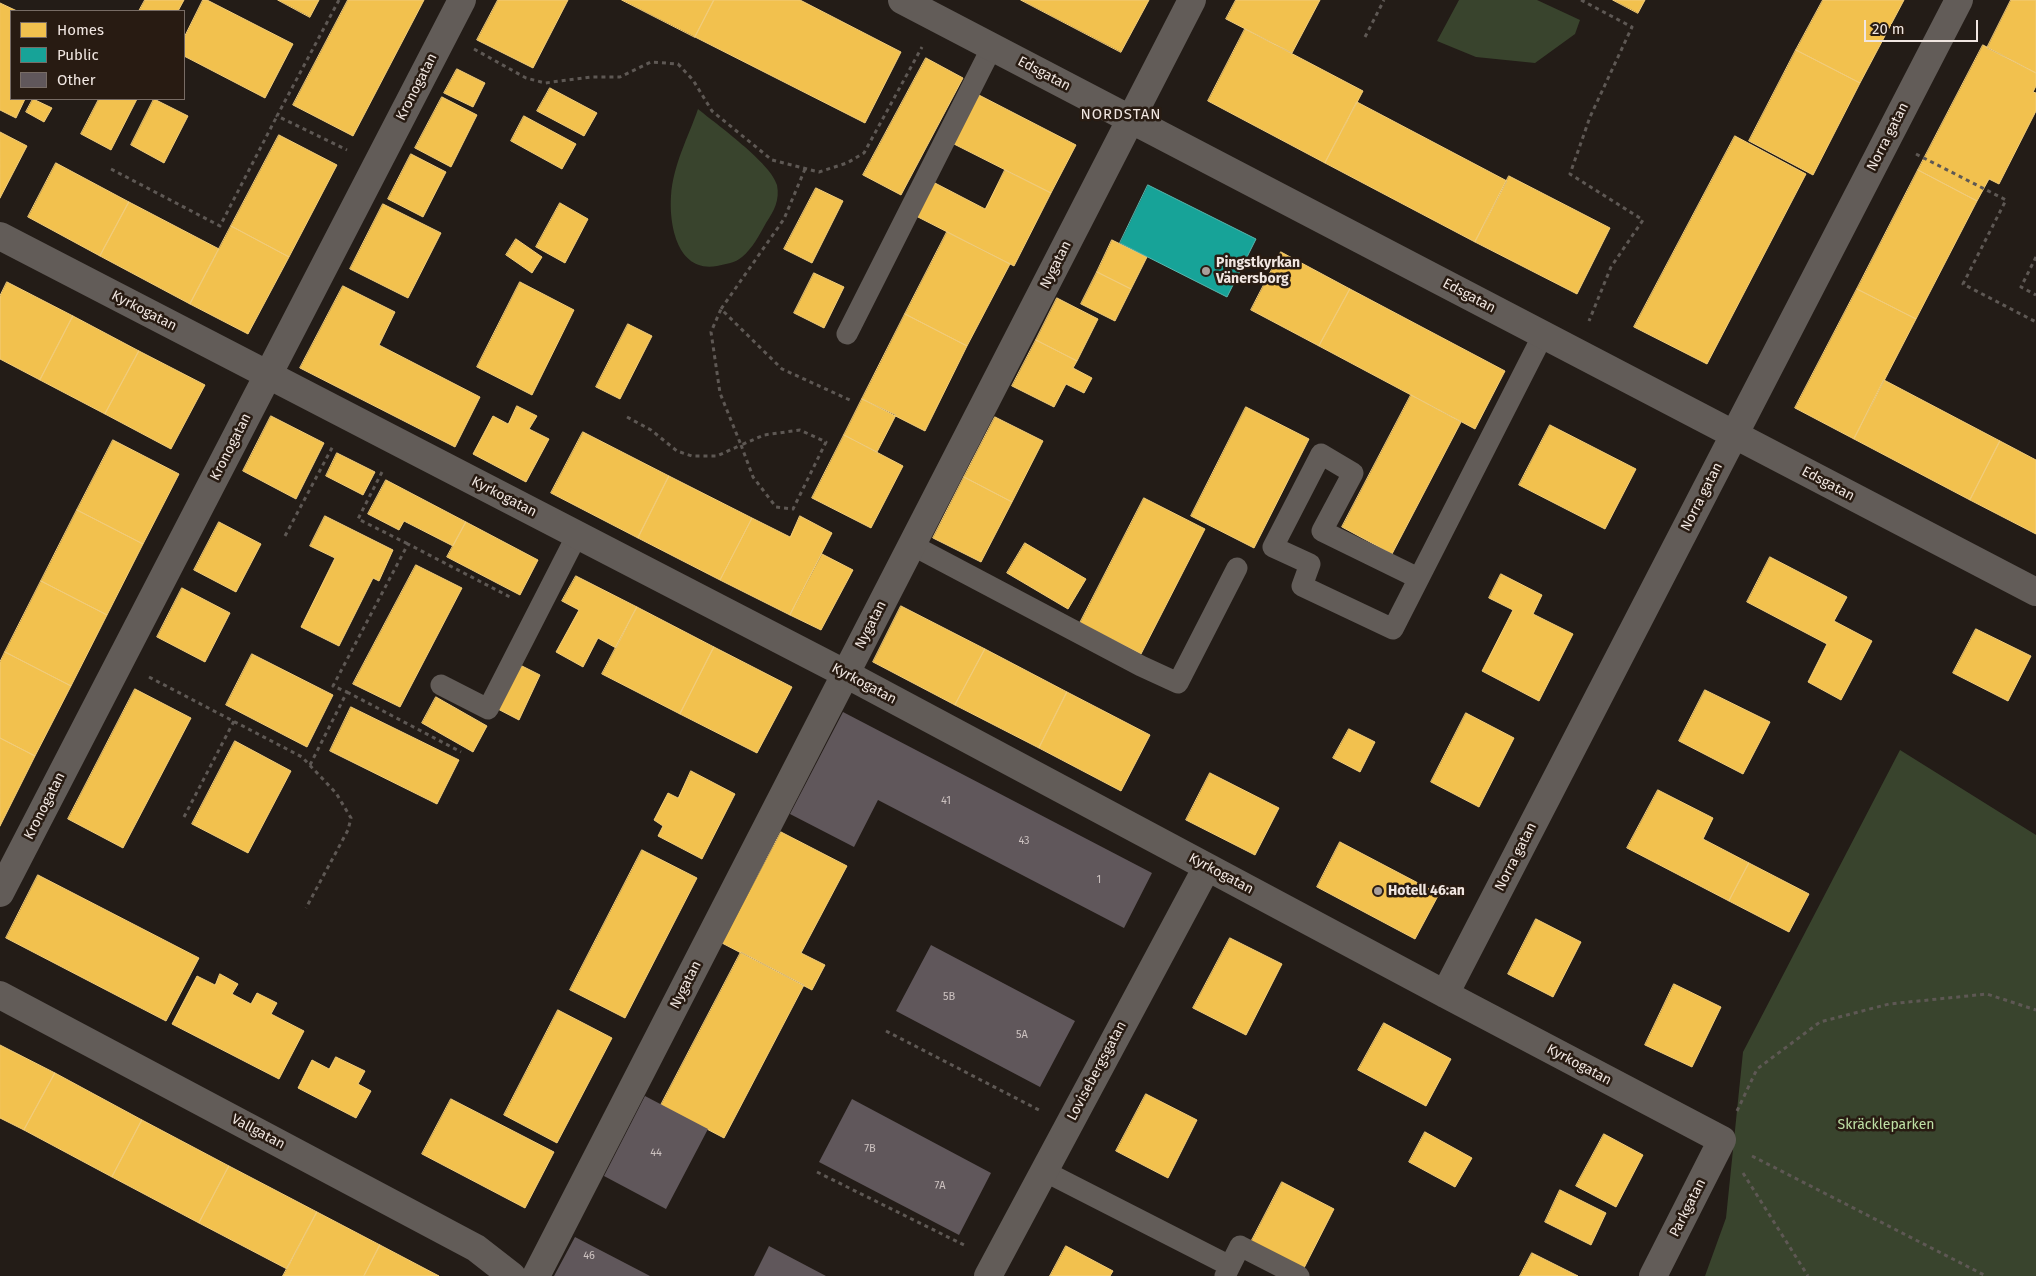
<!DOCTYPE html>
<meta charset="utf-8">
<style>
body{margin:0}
#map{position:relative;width:2036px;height:1276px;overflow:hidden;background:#231c17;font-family:"Fira Sans",sans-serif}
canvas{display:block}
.legend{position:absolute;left:10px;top:10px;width:175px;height:90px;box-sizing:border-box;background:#281b12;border:1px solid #786c65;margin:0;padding:6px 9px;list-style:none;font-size:15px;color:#f0e6e1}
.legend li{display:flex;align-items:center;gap:10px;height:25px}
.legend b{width:25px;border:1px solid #786c65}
.scale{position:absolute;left:1864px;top:20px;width:114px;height:22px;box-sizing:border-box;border:2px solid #f0e6e1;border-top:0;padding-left:6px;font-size:15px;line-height:18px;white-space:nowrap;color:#f0e6e1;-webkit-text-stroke:4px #281b12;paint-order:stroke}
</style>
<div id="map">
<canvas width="2036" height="1276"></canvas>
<ul class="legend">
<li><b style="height:14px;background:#f2c14e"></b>Homes</li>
<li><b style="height:14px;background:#17a398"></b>Public</li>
<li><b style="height:14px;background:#60575b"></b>Other</li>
</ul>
<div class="scale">20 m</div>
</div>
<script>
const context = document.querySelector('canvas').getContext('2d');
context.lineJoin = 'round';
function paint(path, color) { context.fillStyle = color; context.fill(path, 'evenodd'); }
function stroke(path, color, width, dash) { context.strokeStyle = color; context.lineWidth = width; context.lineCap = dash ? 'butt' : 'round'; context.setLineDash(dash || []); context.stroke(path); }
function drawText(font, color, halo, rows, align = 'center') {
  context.font = font + ' "Fira Sans",sans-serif'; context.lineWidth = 5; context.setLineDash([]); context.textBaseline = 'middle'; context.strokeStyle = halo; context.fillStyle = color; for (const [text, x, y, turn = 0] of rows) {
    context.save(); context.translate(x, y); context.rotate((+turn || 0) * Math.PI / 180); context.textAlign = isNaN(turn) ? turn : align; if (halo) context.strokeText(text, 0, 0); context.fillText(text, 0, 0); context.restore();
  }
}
const green = new Path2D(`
 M1459 0H1537L1580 20 1575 34 1535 63 1476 57 1437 41Z
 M698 109C716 124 771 163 777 185 780 200 774 211 766 223 760 234 752 249 742 257 735 263 726 264 717 266 678 273 669 226 671 196 673 165 688 138 698 109Z
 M1900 750 2036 835V1276H1705L1726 1218 1743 1052Z`);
const homes = new Path2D(`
 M145 0H184L178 11H139Z
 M203 0H207L293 44 265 98 184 56V38Z
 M278 0H319L310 17Z
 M348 0H424L353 136 293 105Z
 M498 0H568L533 68 477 40Z
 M622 0H714L695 37Z
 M714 0H800L901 52 865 123 695 37Z
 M1021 0H1149L1121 52Z
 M1236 0H1320L1292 53 1226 19Z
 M1613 0H1645L1638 13Z
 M1823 0H1904L1860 83 1796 50Z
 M2011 0H2036V73L1987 48Z
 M0 3 17 11H11V99H25L16 118 0 110Z
 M1245 29 1363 91 1325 163 1208 101Z
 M1983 45 2036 73V86L2033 92 2036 93V111L1999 184 1989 179 1977 201 1918 170Z
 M1796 50 1860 83 1813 175 1749 141Z
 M926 58 963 78 901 195 863 175Z
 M457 69 485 83 473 107 444 93Z
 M550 88 597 113 584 136 537 111Z
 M975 93 1076 145 1051 193 950 142Z
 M442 97 477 115 451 167 415 148Z
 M33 99 52 108 44 122 26 112Z
 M99 99H137L111 150 81 134Z
 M154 99 188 116 164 163 131 145Z
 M1357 102 1507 181 1475 242 1325 163Z
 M524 116 576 144 562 169 511 141Z
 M0 132 27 146 0 198Z
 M279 135 337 165 289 257 231 226Z
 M1735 136 1806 174 1707 364 1634 327Z
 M411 154 446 172 423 217 388 199Z
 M56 163 129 202 100 256 28 217Z
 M1005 170 1051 193 1014 266 916 216 933 182 985 209Z
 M1918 170 1977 201 1916 319 1857 289Z
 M1509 176 1610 228 1577 294 1475 242Z
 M816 188 843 201 812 263 784 249Z
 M129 202 219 249 190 304 100 256Z
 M560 203 588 219 565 263 536 247Z
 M383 204 441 233 408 298 350 269Z
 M231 226 289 257 248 334 190 304Z
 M947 232 1010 264 967 346 905 314Z
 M516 239 542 257 532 273 506 255Z
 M1112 240 1147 257 1131 289 1097 272Z
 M1281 252 1350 289 1319 346 1251 310Z
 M1097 272 1131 289 1115 321 1081 304Z
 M814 273 844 287 824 328 794 313Z
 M7 282 73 316 40 380 0 359V296Z
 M520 282 574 310 532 395 477 367Z
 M343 286 395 312 379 345 480 397 455 447 300 368Z
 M1350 289 1505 371 1475 429 1319 346Z
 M1857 289 1916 319 1854 439 1795 408Z
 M1057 298 1098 319 1077 361 1036 340Z
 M905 314 967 346 925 431 862 399Z
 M73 316 139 351 105 414 40 380Z
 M628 324 652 336 620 399 596 387Z
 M1036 340 1077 361 1073 368 1092 378 1084 393 1066 384 1054 407 1012 386Z
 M139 351 205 385 171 449 105 414Z
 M1884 380 2000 441 1970 500 1854 439Z
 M1411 395 1461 422 1392 554 1342 527Z
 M862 399 896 415 877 452 844 435Z
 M517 406 537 416 529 429 549 439 526 482 473 454 493 416 508 424Z
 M1246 407 1309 439 1254 548 1191 516Z
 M271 416 324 443 296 499 243 471Z
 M995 417 1043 441 1012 502 964 477Z
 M1550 425 1636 469 1605 529 1519 485Z
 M583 432 669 476 638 538 551 493Z
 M844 435 903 466 871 528 812 498Z
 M113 440 179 474 143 544 77 510Z
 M2000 441 2036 460V534L1970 500Z
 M337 453 375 472 363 495 326 476Z
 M669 476 752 518 720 580 638 538Z
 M964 477 1012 502 981 562 933 538Z
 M386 480 466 522 453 546 404 521 399 530 368 514Z
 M1144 498 1205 529 1141 654 1080 623Z
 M77 510 143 544 107 615 41 581Z
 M325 516 393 550 379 581 373 578 339 646 301 627 335 558 310 546Z
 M800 516 832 533 790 615 720 580 752 518 790 537Z
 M219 522 261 544 236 592 194 570Z
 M466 522 538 560 520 595 447 557Z
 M1025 543 1086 579 1068 609 1007 573Z
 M822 554 853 570 821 630 790 615Z
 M1770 557 1847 597 1834 621 1872 641 1841 700 1808 682 1827 644 1747 602Z
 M416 565 462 588 400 707 353 684Z
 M1501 574 1542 595 1533 614 1573 634 1539 701 1482 671 1513 610 1489 598Z
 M576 576 637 607 616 648 598 638 583 667 556 652 579 610 562 601Z
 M41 581 107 615 71 686 5 652Z
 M182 588 230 613 205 662 157 637Z
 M901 606 985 649 955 705 873 662Z
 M637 607 714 647 680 714 602 674Z
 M1976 629 2031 656 2008 701 1953 673Z
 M714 647 792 687 757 753 680 714Z
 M985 649 1067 692 1039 748 955 705Z
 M5 652 71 686 35 756 0 738V662Z
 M252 654 333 695 307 747 226 705Z
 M516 663 540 675 519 720 494 707Z
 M135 689 191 718 123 848 68 819Z
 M1705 690 1770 722 1743 774 1679 741Z
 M1067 692 1150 735 1121 791 1039 748Z
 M436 697 487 726 473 752 422 723Z
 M351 707 459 760 437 804 330 751Z
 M1466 713 1514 738 1479 807 1431 782Z
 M1349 729 1375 742 1360 772 1333 758Z
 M0 738 35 756 0 826Z
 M235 741 291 771 248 853 192 824Z
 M691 771 735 794 702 859 658 836 663 826 654 820 668 793 678 798Z
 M1210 773 1279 808 1255 855 1186 820Z
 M1658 790 1713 818 1703 839 1749 863 1729 901 1627 848Z
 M781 832 847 866 801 953 825 965 812 990 722 943Z
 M1340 842 1439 894 1415 939 1317 887Z
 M642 850 697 878 625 1018 570 990Z
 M1749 863 1809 894 1789 932 1729 901Z
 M38 875 199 958 166 1021 6 938Z
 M1536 919 1581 942 1553 997 1508 974Z
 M1230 938 1282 964 1246 1035 1193 1008Z
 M741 952 804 985 724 1138 661 1105Z
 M220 974 238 984 232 994 251 1004 257 993 277 1003 271 1014 304 1031 279 1079 172 1024 197 976 215 985Z
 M1674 984 1721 1007 1692 1067 1645 1045Z
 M558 1010 612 1038 557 1143 504 1115Z
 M1384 1023 1451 1059 1426 1106 1358 1070Z
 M0 1045 55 1073 24 1130 0 1118Z
 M336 1057 365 1071 358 1084 371 1091 356 1118 298 1088 312 1060 329 1069Z
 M55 1073 142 1120 112 1177 24 1130Z
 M1146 1094 1197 1120 1168 1178 1116 1151Z
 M451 1099 554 1152 525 1208 422 1154Z
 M142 1120 229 1166 199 1223 112 1177Z
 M1425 1132 1472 1158 1455 1187 1409 1162Z
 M1604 1134 1643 1155 1616 1207 1576 1186Z
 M229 1166 317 1212 287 1269 199 1223Z
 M1282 1182 1334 1209 1303 1270 1250 1244Z
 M1560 1190 1606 1213 1591 1245 1545 1222Z
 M317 1212 380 1245 364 1276H283Z
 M380 1245 439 1276H364Z
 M1066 1246 1113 1271 1110 1276H1050Z
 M1532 1253 1578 1276H1520Z`);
const public = new Path2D(`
 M1148 185 1256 239 1227 297 1120 243Z`);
const building = new Path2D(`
 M843 712 1152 873 1124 928 878 800 854 847 790 814Z
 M931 945 1075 1021 1040 1087 896 1011Z
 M645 1096 708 1129 666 1209 604 1176Z
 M852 1099 991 1173 959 1235 819 1162Z
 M575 1237 650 1276H554Z
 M769 1246 826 1276H754Z`);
const path = new Path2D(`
 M339 0 277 116 347 150
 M1581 0 1632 27 1590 117 1570 174 1643 220 1611 267 1589 321
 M1365 37 1384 0
 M474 49 526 78 545 83 591 77H620L651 62 678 64 693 80 712 111 772 160 819 172 847 163 864 153 922 47
 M1916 154 2006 200 1963 284 2036 322
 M111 169 220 226 277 116
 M805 169 784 219 721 309 782 369 852 401
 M2036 257 2021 287 2036 295
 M627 417 651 430 677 451 692 456H717L741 445 753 477 776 507 793 509 826 442 800 430 764 435 741 445 720 393 711 332 721 309
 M382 472 358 519 408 544
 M285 536 333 446
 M149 677 302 757 336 793 351 818 348 830 306 908
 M347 692 461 752
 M310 765 347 692 333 686 408 544 510 597
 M184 817 234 721
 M886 1031 1039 1110
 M1737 1111 1757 1069 1820 1022 1889 1004 1987 994 2036 1010
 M1752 1156 1986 1276
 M817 1172 966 1246
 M1743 1173 1808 1276`);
const lane = new Path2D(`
 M847 334 992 47
 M912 545 1141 666 1178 683 1237 568
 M1418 578 1322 531 1353 473 1321 454 1273 547 1310 564 1302 586 1393 629 1543 335
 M441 685 488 709 577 535
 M1044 1171 1230 1266
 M1225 1276 1240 1246 1299 1276`);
const street = new Path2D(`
 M902 0 2036 592
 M0 236 846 674 1445 994 1722 1140 1653 1276
 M0 893 462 0
 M1445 994 1959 0
 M0 995 476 1248 512 1276
 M536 1276 1192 0
 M988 1276 1207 867`);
const markers = [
 [1206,271,5,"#a89f9a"],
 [1378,891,5,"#a89f9a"]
];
const numberNames = [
 ["41",946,801],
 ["43",1024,841],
 ["1",1099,880],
 ["5B",949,997],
 ["5A",1022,1035],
 ["7B",870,1149],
 ["44",656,1153],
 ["7A",940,1186],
 ["46",589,1256]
];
const streetNames = [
 ["Edsgatan",1044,74,28],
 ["Kronogatan",417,87,-63],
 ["Norra gatan",1888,137,-63],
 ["Nygatan",1056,265,-63],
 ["Edsgatan",1469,296,28],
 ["Kyrkogatan",144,311,27],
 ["Kronogatan",231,447,-63],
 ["Edsgatan",1828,484,28],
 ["Kyrkogatan",504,497,27],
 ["Norra gatan",1702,497,-63],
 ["Nygatan",871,625,-63],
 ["Kyrkogatan",864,684,28],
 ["Kronogatan",45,806,-63],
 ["Norra gatan",1516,857,-63],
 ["Kyrkogatan",1221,874,28],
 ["Nygatan",686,985,-63],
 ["Kyrkogatan",1579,1065,28],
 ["Lovisebergsgatan",1097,1071,-62],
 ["Vallgatan",258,1132,28],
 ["Parkgatan",1688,1208,-63]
];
const poiNames = [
 ["Pingstkyrkan",1216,263],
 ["Vänersborg",1216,279],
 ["Hotell 46:an",1388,891]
];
const parkNames = [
 ["Skräckleparken",1886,1125]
];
const neighbourhoodNames = [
 ["NORDSTAN",1121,115]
];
paint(green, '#39442d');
paint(homes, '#f2c14e');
stroke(homes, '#f1cc7a', 1);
paint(public, '#17a398');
stroke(public, '#58b7ae', 1);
paint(building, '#60575b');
stroke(path, '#5e5854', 3, [4, 4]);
stroke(lane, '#625c58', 21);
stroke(street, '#625c58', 28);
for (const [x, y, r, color] of markers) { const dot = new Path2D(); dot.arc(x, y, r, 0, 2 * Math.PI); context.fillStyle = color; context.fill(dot); stroke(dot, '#281b12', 2); }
drawText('11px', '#ccc2c0', null, numberNames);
drawText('14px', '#f0e6e1', '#281b12', streetNames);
drawText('bold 14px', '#f0e6e1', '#281b12', poiNames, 'left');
drawText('14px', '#bee0a5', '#281b12', parkNames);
context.letterSpacing = '1px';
drawText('15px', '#f0e6e1', '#281b12', neighbourhoodNames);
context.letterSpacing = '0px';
</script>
